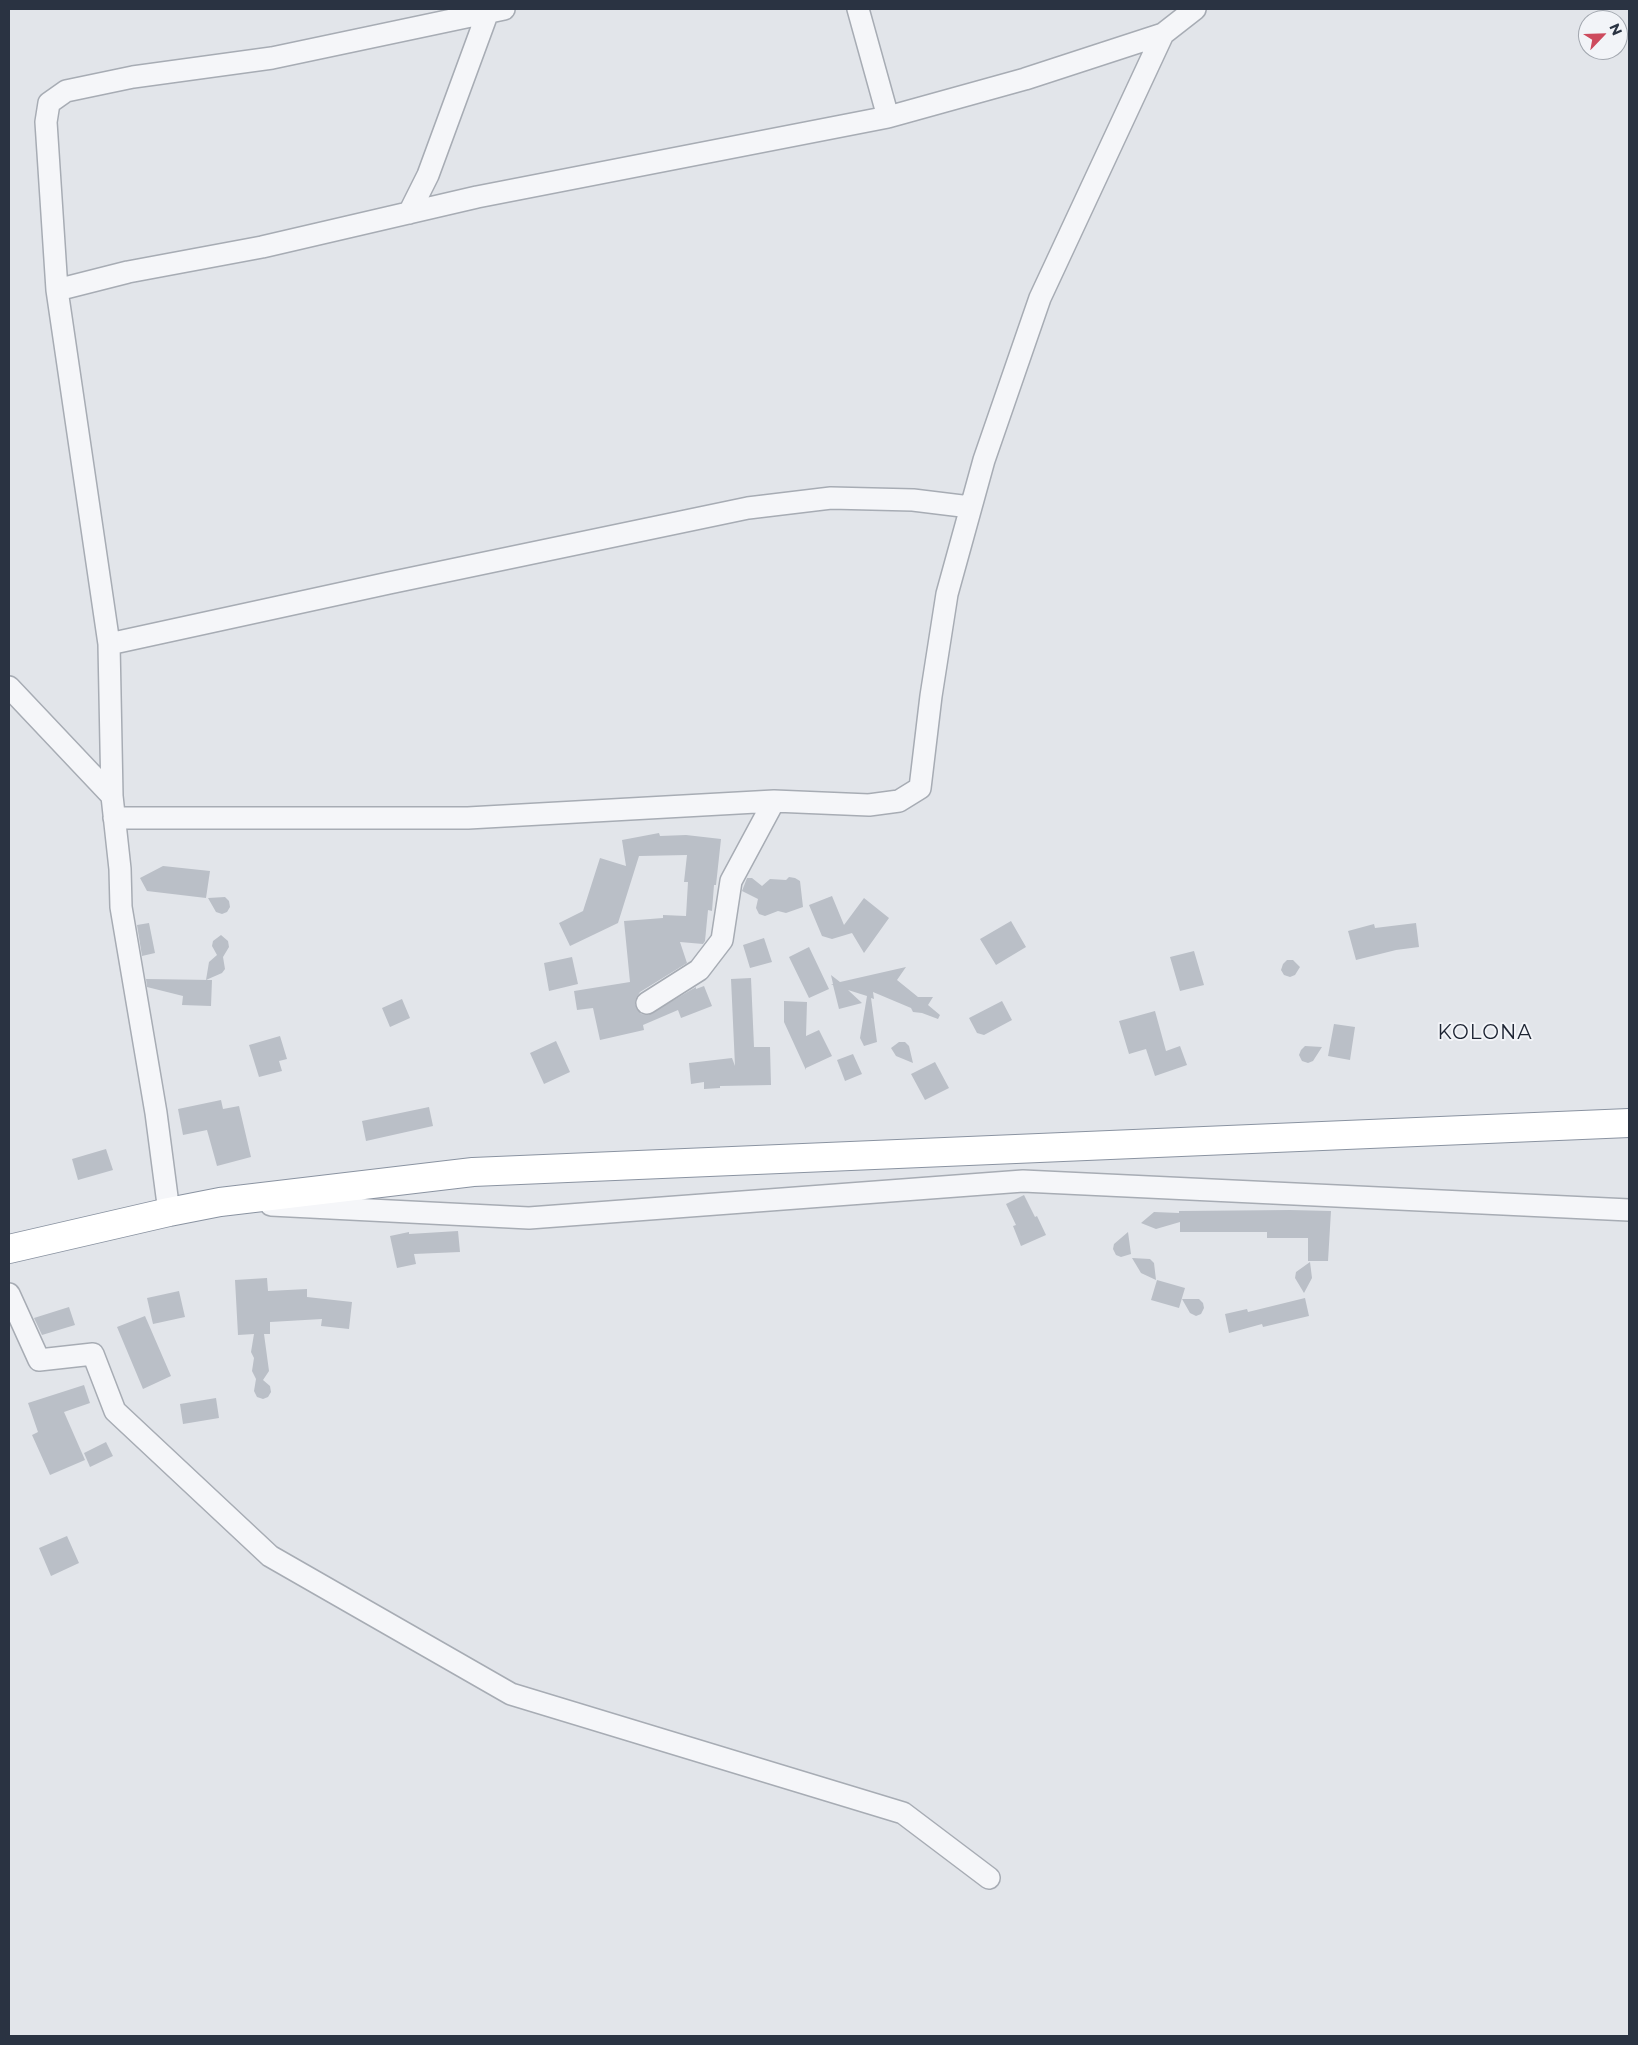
<!DOCTYPE html>
<style>
body{margin:0}
#map{position:relative;width:1638px;height:2045px;overflow:hidden;background:#e2e5ea;font-family:Montserrat,sans-serif}
canvas{display:block}
.frame{position:absolute;inset:0;border:10px solid #2a3342;pointer-events:none}
.north{position:absolute;left:1578px;top:10px;width:50px;height:50px;box-sizing:border-box;background:#f2f4f8;border:1px solid #a2a7af;border-radius:50%;rotate:66deg;font-size:14px;font-weight:700;line-height:20px;text-align:center;color:#2a3342}
.north::after{content:'';display:block;margin:auto;width:18px;height:22px;background:#cd4a5d;clip-path:polygon(50% 0,100% 100%,50% 72%,0 100%)}
</style>
<div id="map">
<canvas width="1638" height="2045"></canvas>
<div class="frame"></div>
<div class="north">N</div>
</div>
<script>
const context = document.querySelector('canvas').getContext('2d');
context.lineJoin = 'round';
function paint(path, color) { context.fillStyle = color; context.fill(path, 'evenodd'); }
function stroke(path, color, width, dash) { context.strokeStyle = color; context.lineWidth = width; context.lineCap = dash ? 'butt' : 'round'; context.setLineDash(dash || []); context.stroke(path); }
function drawText(font, color, halo, rows, align = 'center') {
  context.font = font + ' Montserrat,sans-serif'; context.lineWidth = 4; context.setLineDash([]); context.textBaseline = 'middle'; context.strokeStyle = halo; context.fillStyle = color; for (const [text, x, y, turn = 0] of rows) {
    context.save(); context.translate(x, y); context.rotate((+turn || 0) * Math.PI / 180); context.textAlign = isNaN(turn) ? turn : align; if (halo) context.strokeText(text, 0, 0); context.fillText(text, 0, 0); context.restore();
  }
}
const building = new Path2D(`
 M659 833 660 836 686 835 721 839 716 885H714L712 911 708 910 705 941 703 944 680 942 687 963 640 992 636 998 635 1004 641 1014 648 1015 696 987V989L704 986 712 1006 681 1018 678 1010 643 1025 644 1030 600 1040 593 1008 577 1010 574 991 630 982 624 921 663 918V915L686 916 688 882H684L687 855 639 856 618 923 570 946 559 923 583 911 600 858 626 866 622 840Z
 M163 866 210 871 206 898 147 891 140 878Z
 M789 877 795 878 800 881 803 907 786 913 778 911 765 916 759 914 756 908 758 899 742 891 747 878H752L762 886 770 879 786 880Z
 M832 896 844 925 864 898 889 918 864 953 852 933 832 939 822 936 809 905Z
 M225 897 229 901 230 907 227 912 222 914 216 912 208 898Z
 M1011 921 1026 947 996 965 980 939Z
 M149 923 155 953 142 956 137 925Z
 M1416 923 1419 947 1396 950 1356 960 1348 931 1374 924 1375 928Z
 M221 935 228 941 229 947 223 957 225 969 222 973 206 980 209 962 217 955 212 946 213 941Z
 M764 938 772 962 750 968 743 945Z
 M809 947 829 989 809 998 789 957Z
 M1194 951 1204 985 1180 991 1170 957Z
 M572 957 578 984 549 991 544 963Z
 M1287 960H1293L1300 967 1295 975 1290 977 1284 975 1281 970 1283 964Z
 M906 967 897 980 918 997H933L928 1005 940 1015 938 1019 922 1013 913 1012 911 1008 873 992 874 999 871 998 877 1042 864 1046 860 1038 867 996 848 990 862 1003 839 1009 833 985H831L833 984 831 975 840 982Z
 M751 978 754 1047H770L771 1085 720 1086V1088L704 1089V1082L691 1084 689 1063 732 1058 735 1066 731 979Z
 M146 979 212 980 211 1006 182 1005 183 996 147 987Z
 M402 999 410 1018 390 1027 382 1008Z
 M784 1001 807 1002 806 1036 819 1030 832 1056 806 1068V1070L784 1022Z
 M1002 1001 1012 1020 984 1035 977 1033 969 1018Z
 M1155 1011 1166 1051 1180 1046 1187 1065 1155 1076 1146 1049 1129 1054 1119 1021Z
 M1334 1024 1355 1027 1350 1060 1328 1056Z
 M280 1036 287 1059 279 1061 282 1071 259 1077 249 1045Z
 M556 1041 570 1072 544 1084 530 1053Z
 M899 1042H905L909 1046 913 1063 896 1056 891 1048Z
 M1305 1046 1322 1047 1313 1061 1308 1063 1302 1061 1299 1055 1301 1050Z
 M853 1054 862 1074 845 1081 837 1060Z
 M935 1062 949 1088 925 1100 911 1074Z
 M221 1100 223 1109 239 1106 251 1157 217 1166 207 1130 183 1135 178 1109Z
 M429 1107 433 1126 366 1141 362 1121Z
 M106 1149 113 1170 78 1180 72 1159Z
 M1024 1195 1035 1217 1037 1216 1046 1235 1021 1246 1013 1226 1016 1225 1006 1204Z
 M1290 1210 1331 1211 1328 1261H1308V1238H1267V1232H1180V1222L1156 1229 1141 1223 1154 1212 1179 1213V1211Z
 M458 1231 460 1252 414 1254 416 1264 397 1268 390 1236 409 1232V1234Z
 M1128 1232 1131 1254 1121 1257 1116 1255 1113 1249 1114 1244Z
 M1132 1258 1150 1259 1154 1263 1156 1280 1141 1273Z
 M1310 1262 1312 1278 1304 1293 1295 1278 1296 1272Z
 M267 1278 268 1291 307 1289V1297L352 1302 349 1329 321 1326 322 1319 270 1322V1334H264L269 1371 263 1380 270 1386 271 1392 268 1397 263 1399 257 1397 254 1391 256 1379 252 1371 254 1358 251 1352 254 1334 238 1335 235 1280Z
 M1157 1280 1185 1288 1179 1308 1151 1300Z
 M179 1291 185 1317 153 1324 147 1298Z
 M1305 1298 1309 1316 1263 1327 1262 1324 1229 1333 1225 1314 1247 1309 1248 1312Z
 M1182 1299H1199L1203 1303 1204 1308 1201 1314 1196 1316 1190 1313Z
 M69 1307 75 1325 42 1335 34 1318Z
 M145 1316 171 1376 143 1389 117 1327Z
 M84 1385 90 1403 64 1412 85 1460 50 1475 32 1435 38 1432 28 1403Z
 M216 1398 219 1418 183 1424 180 1404Z
 M106 1442 113 1456 90 1467 84 1453Z
 M67 1536 79 1563 51 1576 39 1548Z`);
const minor = new Path2D(`
 M858 9 888 117
 M409 213 428 175 489 9
 M57 290 46 122 49 103 66 91 133 77 272 58 504 9
 M109 644 389 583 748 508 831 498 913 500 970 507
 M9 687 112 796
 M114 818H468L774 801
 M647 1003 699 970 722 940 731 881 774 801 869 805 899 801 920 788 931 696 947 594 984 460 1040 298 1163 34
 M271 1205 529 1218 1023 1181 1629 1210
 M169 1212 156 1113 121 907 120 869 112 796 109 644 57 290 128 272 262 247 477 197 888 117 1025 79 1163 34 1195 9
 M9 1294 39 1360 93 1354 115 1411 270 1556 511 1694 903 1813 989 1878`);
const trunk = new Path2D(`
 M9 1249 169 1212 220 1202 473 1172 1629 1123`);
const quarterNames = [
 ["KOLONA",1485,1033]
];
paint(building, '#babfc7');
stroke(minor, '#a7acb4', 24);
stroke(trunk, '#8a93a1', 30);
stroke(minor, '#f5f6f9', 21);
stroke(trunk, '#fff', 28);
context.letterSpacing = '1px';
drawText('20px', '#1d2433', '#f2f4f8', quarterNames);
context.letterSpacing = '0px';
</script>
